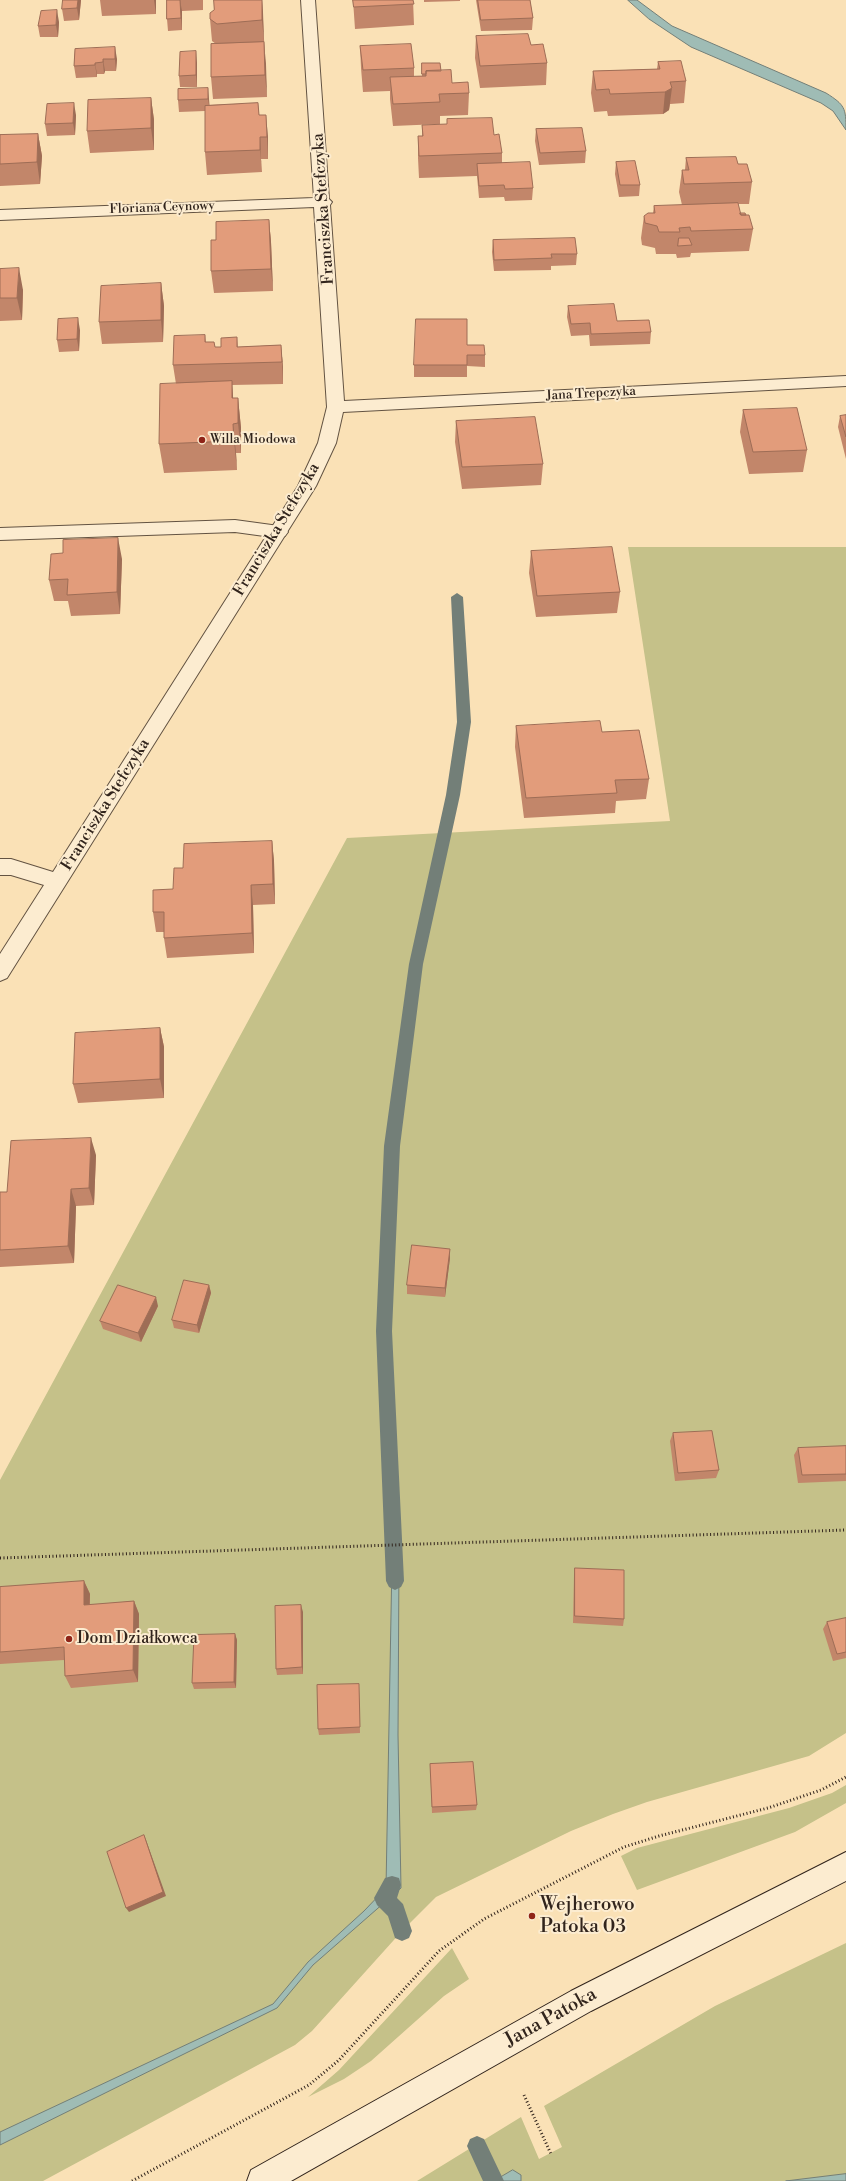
<!DOCTYPE html>
<meta charset="utf-8">
<style>
body{margin:0}
canvas{display:block;background:#fae1b6}
</style>
<canvas width="846" height="2181"></canvas>
<script>
const context = document.querySelector('canvas').getContext('2d');
context.lineJoin = 'round';
function paint(path, color) { context.fillStyle = color; context.fill(path, 'evenodd'); }
function stroke(path, color, width, dash) { context.strokeStyle = color; context.lineWidth = width; context.lineCap = dash ? 'butt' : 'round'; context.setLineDash(dash || []); context.stroke(path); }
function drawText(font, color, halo, rows, align = 'center') {
  context.font = font + ' "Libre Bodoni",serif'; context.lineWidth = 4; context.setLineDash([]); context.textBaseline = 'middle'; context.strokeStyle = halo; context.fillStyle = color; for (const [text, x, y, turn = 0] of rows) {
    context.save(); context.translate(x, y); context.rotate((+turn || 0) * Math.PI / 180); context.textAlign = isNaN(turn) ? turn : align; if (halo) context.strokeText(text, 0, 0); context.fillText(text, 0, 0); context.restore();
  }
}
const green = new Path2D(`
 M628 547H846V1733L809 1756 647 1802 613 1814 571 1831 436 1897 402 1931 312 2031 295 2045 43 2181H0V1480L347 838 670 821Z
 M846 1785V1803L795 1832 637 1890 621 1856 637 1848 789 1808 832 1793Z
 M846 1943V2181H417L521 2117 539 2159 562 2147 544 2106 715 2006Z
 M452 1948 469 1979 444 1996 371 2061 344 2079 308 2097 339 2070Z`);
const water = new Path2D(`
 M628 0H637L672 26 826 93C845 105 846 108 846 130L833 111 821 103 691 47 649 19Z
 M399 1560 398 1735 401 1888 313 1965 277 2008 0 2145V2132L273 2004 308 1962 364 1911 386 1888 392 1561Z
 M513 2170 521 2175V2181H494Z
 M846 2174V2181H786Z`);
const stream = new Path2D(`
 M457 593 463 597 471 722 460 795 423 964 400 1146 392 1331 404 1581 401 1587 395 1590 389 1587 386 1581 376 1331 384 1146 409 964 446 795 457 722 451 597Z
 M392 1876 399 1878 401 1885 397 1898 403 1904 412 1931 409 1938 402 1941 395 1938 388 1916 377 1905 374 1898 385 1878Z
 M477 2136 484 2139 504 2181H483L467 2146 470 2139Z`);
const path = new Path2D(`
 M0 1558 846 1530
 M524 2095 551 2154
 M132 2181 309 2085 339 2060 439 1951 484 1919 624 1847 659 1836 768 1808 821 1790 846 1777`);
const lane = new Path2D(`
 M235 520 279 526 285 528 288 532 285 536 279 538 235 532 0 540V528Z`);
const street = new Path2D(`
 M301 0H315L329 199 332 202 330 205 344 401 846 376V386L343 412 336 443 316 486 7 978 0 981V954L44 885 11 875H0V859H11L53 872 298 486 318 443 327 407 314 207 0 220V210L314 198Z`);
const secondary = new Path2D(`
 M846 1852V1881L591 2011 291 2181H247L251 2170 571 1991Z`);
const wall = new Path2D(`
 M63 0H81L79 20 64 21 62 9Z
 M100 0H156V14L102 16Z
 M167 0H203V10L182 11V30L168 31 167 19Z
 M214 0H262L267 97 213 99 211 77 216 44 212 41 210 19 214 10Z
 M353 0H413L414 25 355 29Z
 M424 0H460V1L424 2Z
 M476 0H530L533 18 532 30 481 31Z
 M59 22 58 37H40L38 26Z
 M476 36 531 45 547 63 546 85 480 88 475 58Z
 M360 46 414 68V77L422 76V63L441 71 452 83 469 93 468 115 440 116V124L393 126 390 99V91L363 92 361 68Z
 M75 49 117 59 116 71H105L104 74H97V77L76 78 74 66Z
 M658 62 686 81 684 103 670 104 669 110 663 114 608 116 607 111 594 112 591 93 593 71 657 69Z
 M197 63V87H180L179 76Z
 M178 89 209 99V105L258 103 259 115 268 137V159H261L262 172 207 175 205 152V111L179 112 178 100Z
 M151 98 154 120V150L90 153 87 131Z
 M76 115 75 135 47 136 45 124Z
 M422 125 494 135 502 153V163L533 188 532 200 505 201 504 197 479 198 477 176 419 178 418 158V136H422Z
 M536 129 586 151 585 163 539 165 535 141Z
 M38 134 42 156 40 184 0 186V135Z
 M686 158 738 164 752 182 749 204H738L740 213 753 229 749 251 691 253 690 257 677 258 676 254H656L655 248 642 245 641 238 644 216 653 213 654 206 682 205 679 192 682 170H685Z
 M616 162 640 185 639 196 619 197 615 174Z
 M269 220 271 242 273 291 214 293 211 271 216 240Z
 M493 240 577 254 576 265 551 266V270L494 271 492 252Z
 M0 269 23 290 22 320 0 321Z
 M161 283 164 306 163 342 102 344 99 322Z
 M568 306 651 332 650 344 590 346 589 335 571 336 567 317Z
 M80 330 79 351 59 352 57 340Z
 M205 335 206 342H214L215 347H221L237 337 238 347 281 345 283 367V384L232 385 233 398H238L241 428V453H236L237 470 164 473 159 444 176 384 173 365Z
 M467 345 485 355V367L467 366V377H414V365Z
 M743 410 807 450 803 472 749 474 740 432Z
 M846 415V459L838 427 840 416Z
 M456 421 543 464 541 485 462 489 455 442Z
 M531 551 620 592 617 613 536 617 529 573Z
 M122 559 120 614 71 616 68 601H54L49 580Z
 M516 726 602 732 649 779 646 799 616 801 615 813 524 818 515 747Z
 M272 841 274 861 275 904 253 905 254 953 167 958 164 938V932H156L153 912 173 889 183 868Z
 M160 1028 164 1047V1098L78 1103 73 1084Z
 M96 1155 94 1205 76 1206 74 1263 0 1267V1192H7Z
 M450 1249V1258L445 1297 407 1294V1285Z
 M209 1285 211 1293 199 1333 174 1328 172 1320Z
 M158 1306 141 1342 103 1329 100 1321Z
 M673 1433 719 1470 716 1478 675 1481 670 1441Z
 M846 1446V1481L798 1483 794 1455 798 1448Z
 M575 1568 624 1619 623 1626 573 1623 574 1575Z
 M84 1581 90 1594V1605L134 1601 139 1614 138 1682 71 1688 65 1676 64 1660 0 1664V1587Z
 M303 1612V1674L277 1675 276 1669Z
 M846 1618V1658L833 1661 823 1629 827 1622Z
 M235 1634 237 1640 236 1688 194 1689 192 1683Z
 M359 1690 360 1733 319 1735 318 1729Z
 M430 1764 477 1805 476 1810 432 1813Z`);
const shadedWall = new Path2D(`
 M78 0H81L79 20 77 8Z
 M154 0H156V14Z
 M180 0 182 11V30L181 18Z
 M262 0 263 12 264 42 262 20Z
 M57 10 59 22 58 37 56 25Z
 M264 42 266 64 267 97 265 75Z
 M115 47 117 59 116 71 115 59Z
 M196 51 197 63V87L196 75Z
 M103 59 105 71 104 74 103 62Z
 M95 63 97 74V77L95 65Z
 M208 88 209 99 210 111 208 99Z
 M672 88 669 110 663 114 665 92Z
 M151 98 154 120V150L151 128Z
 M74 103 76 115 75 135 73 123Z
 M266 115 268 137V159Z
 M38 134 42 156 40 184 37 162Z
 M260 137 261 159 262 172 260 150Z
 M269 220 271 242 273 291 271 269Z
 M19 268 23 290 22 320 17 298Z
 M161 283 164 306 163 342 161 320Z
 M78 318 80 330 79 351 77 339Z
 M281 345 283 367V384L282 362Z
 M232 381 234 411 232 398Z
 M238 398 241 428V453L238 423Z
 M233 424 236 453 237 470 234 441Z
 M118 538 122 559 120 614 117 592Z
 M272 841 274 861 275 904 273 884Z
 M251 885 253 905 254 953 252 933Z
 M160 1028 164 1047V1098L160 1079Z
 M91 1138 96 1155 94 1205 89 1188Z
 M71 1189 76 1206 74 1263 68 1246Z
 M450 1249V1258L445 1297V1288Z
 M209 1285 211 1293 199 1333 197 1325Z
 M156 1297 158 1306 141 1342 138 1333Z
 M84 1581 90 1594 89 1618 84 1605Z
 M134 1601 139 1614 138 1682 133 1670Z
 M301 1605 303 1612V1674L302 1667Z
 M235 1634 237 1640 236 1688 234 1682Z
 M144 1835 146 1840 166 1896 129 1912 126 1908Z`);
const building = new Path2D(`
 M63 0H78L77 8 62 9Z
 M167 0H180L181 18 167 19Z
 M214 0H262V20L217 24 210 19V13L214 10Z
 M353 0H413L414 4 354 7Z
 M478 0H530L533 18 481 20Z
 M57 10 56 25 38 26 41 11Z
 M528 34 531 45 543 44 547 63 480 66 476 36Z
 M264 42 265 75 211 77V44Z
 M411 44 414 68 363 70 360 46Z
 M115 47V59H103V62L95 63V65L74 66 75 49Z
 M196 51V75L179 76 180 52Z
 M681 61 686 81 670 82 672 88 665 92 610 94 609 89 596 90 593 71 660 69 658 62Z
 M422 63H440L441 71H426V74H422Z
 M451 70 452 83 468 82 469 93 439 94 440 102 393 104 390 77 426 76V71Z
 M208 88V99L178 100V89Z
 M151 98V128L87 131 88 100Z
 M74 103 73 123 45 124 47 104Z
 M258 103 259 115H266L267 137H260V150L205 152V106Z
 M492 118 494 135 499 134 502 153 419 156 418 136H423L422 125 447 124V119Z
 M582 128 586 151 540 153 536 129Z
 M38 134 37 162 0 164V135Z
 M736 157 738 164H747L752 182 684 184 682 170H689L686 158Z
 M635 161 640 185H620L616 162Z
 M530 162 533 188 505 189 504 185 479 186 477 164Z
 M738 203 741 215H749L753 229 691 231 690 227 679 228 680 232H659L657 226 645 223 644 216 648 213H655L654 206Z
 M740 213H745L746 215H741Z
 M269 220 271 269 211 271V240H216V222Z
 M575 238 577 254H551L552 258 494 260 493 240Z
 M679 238H689L692 245 678 246Z
 M19 268 17 298H0V269Z
 M161 283V320L99 322 101 286Z
 M614 304 617 321 649 320 651 332 591 334 590 323 571 324 568 306Z
 M78 318 77 339 57 340 58 319Z
 M416 319H467V345H484L485 355H467V365H414Z
 M205 335V342H214L215 347H221V338L237 337V347L281 345 282 362 173 365 174 336Z
 M232 381V398H238V423L233 424 234 441 159 444 160 384Z
 M797 408 807 450 753 452 743 410Z
 M846 415V437L840 416Z
 M535 417 543 464 462 467 456 421Z
 M118 538 117 592 67 595 68 579 49 580 51 554 63 553V540Z
 M612 547 620 592 537 596 531 551Z
 M600 721 602 732 639 730 649 779 615 780 617 793 526 798 516 726Z
 M272 841 273 884 251 885 252 933 164 938V912H153V890L173 889 174 868H183L184 844Z
 M160 1028V1079L73 1084 75 1033Z
 M91 1138 89 1188 71 1189 68 1246 0 1250V1192H7L11 1141Z
 M412 1245 450 1249 445 1288 407 1285Z
 M184 1280 209 1285 197 1325 172 1320Z
 M118 1285 156 1297 138 1333 100 1321Z
 M712 1431 719 1470 678 1473 673 1433Z
 M846 1446V1474L802 1475 798 1448Z
 M575 1568 624 1570V1619L575 1616Z
 M84 1581V1605L134 1601 133 1670 65 1676 64 1647 0 1652V1587Z
 M301 1605 302 1667 276 1669 275 1606Z
 M846 1618V1652L837 1654 827 1622Z
 M235 1634 234 1682 192 1683 194 1635Z
 M359 1684 360 1727 318 1729 317 1685Z
 M473 1762 477 1805 432 1807 430 1764Z
 M144 1835 163 1892 126 1908 107 1852Z`);
const markers = [
 [202,440,4,"#8f2418"],
 [69,1639,4,"#8f2418"],
 [532,1916,4,"#8f2418"]
];
const farStreetnames = [
 ["Floriana Ceynowy",162,208,-2],
 ["Jana Trepczyka",591,394,-3]
];
const farPoinames = [
 ["Willa Miodowa",210,440]
];
const streetNames = [
 ["Franciszka Stefczyka",324,209,-94],
 ["Franciszka Stefczyka",277,530,-59],
 ["Franciszka Stefczyka",106,805,-58]
];
const poiNames = [
 ["Dom Działkowca",77,1639]
];
const nearPoinames = [
 ["Wejherowo",540,1905],
 ["Patoka 03",540,1927]
];
const nearStreetnames = [
 ["Jana Patoka",551,2018,-29]
];
paint(green, '#c5c189');
paint(water, '#9fbcb5');
stroke(water, '#737f78', 1);
paint(stream, '#737f78');
stroke(lane, '#635342', 2);
stroke(street, '#635342', 2);
stroke(secondary, '#31241c', 2);
stroke(path, '#31241c', 3, [1, 2.5]);
paint(lane, '#fcecd0');
paint(street, '#fcecd0');
paint(secondary, '#fcecd0');
paint(wall, '#c2866a');
paint(shadedWall, '#9e6d56');
paint(building, '#e29c7b');
stroke(building, '#9e6d56', 1);
for (const [x, y, r, color] of markers) { const dot = new Path2D(); dot.arc(x, y, r, 0, 2 * Math.PI); context.fillStyle = color; context.fill(dot); stroke(dot, '#fcecd0', 1.5); }
drawText('13px', '#31241c', '#fcecd0', farStreetnames);
drawText('13px', '#31241c', '#fcecd0', farPoinames, 'left');
drawText('16px', '#31241c', '#fcecd0', streetNames);
drawText('16px', '#31241c', '#fcecd0', poiNames, 'left');
drawText('19px', '#31241c', '#fcecd0', nearPoinames, 'left');
drawText('19px', '#31241c', '#fcecd0', nearStreetnames);
</script>
